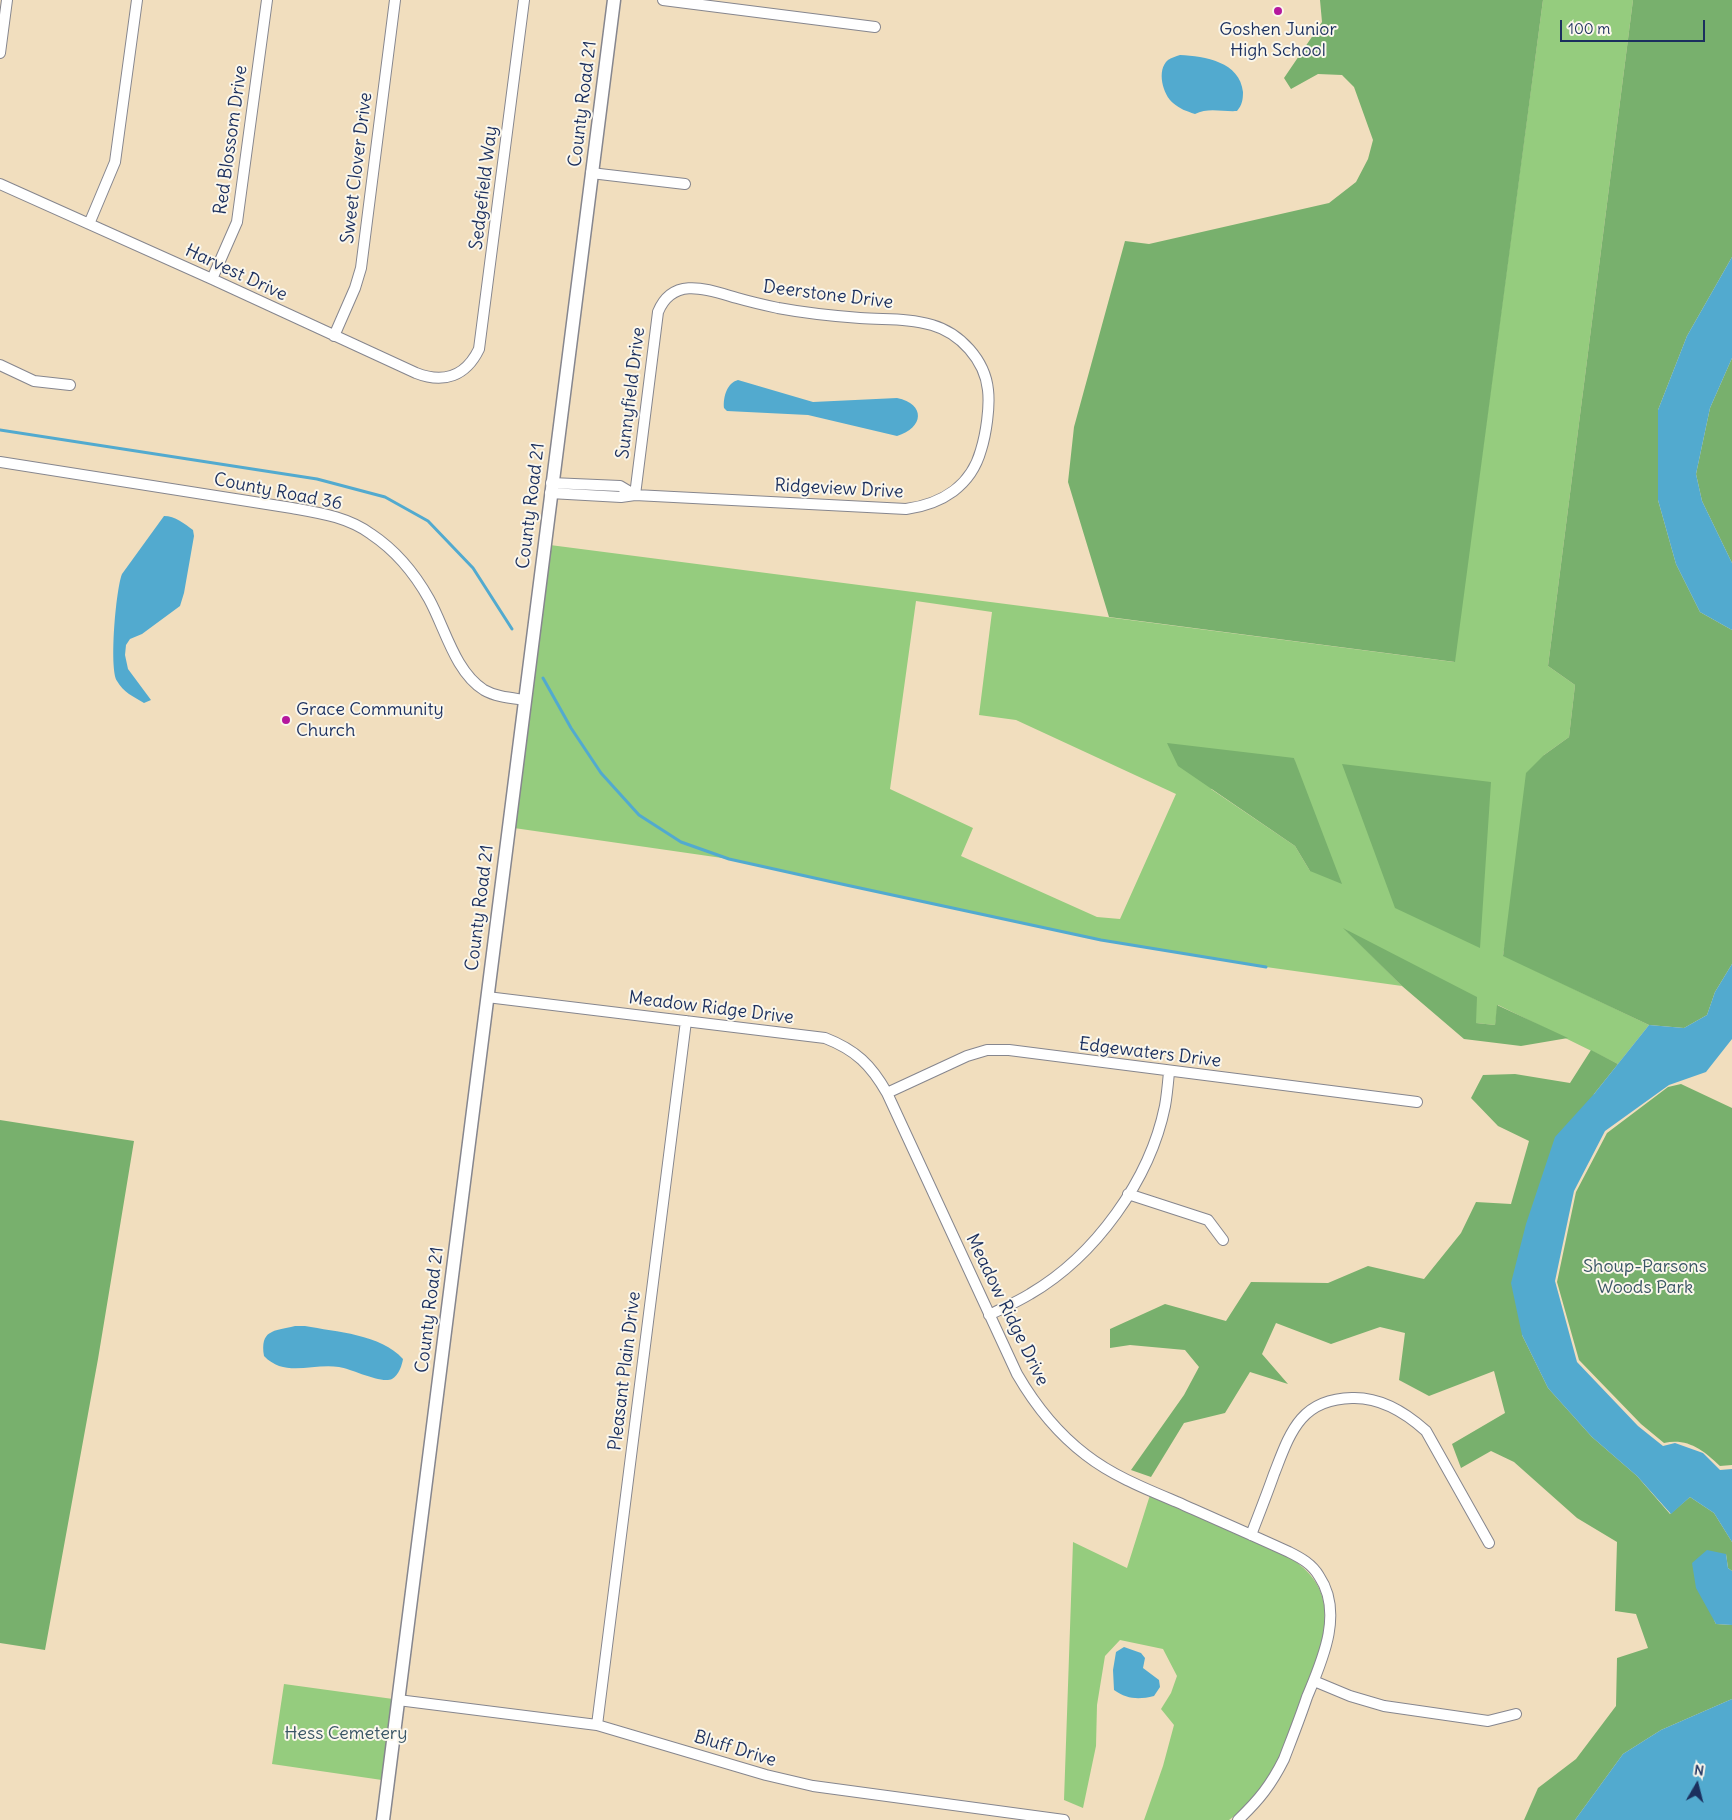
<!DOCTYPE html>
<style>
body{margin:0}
#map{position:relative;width:1732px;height:1820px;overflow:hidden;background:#f1debe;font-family:Delius,sans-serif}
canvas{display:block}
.north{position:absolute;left:1672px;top:1760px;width:50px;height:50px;-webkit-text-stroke:4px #fbf7ec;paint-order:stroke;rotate:8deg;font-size:14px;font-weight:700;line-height:20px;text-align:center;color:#1b2f5e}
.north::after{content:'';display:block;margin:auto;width:18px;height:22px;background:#1b2f5e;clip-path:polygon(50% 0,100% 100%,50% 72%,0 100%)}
.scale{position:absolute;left:1560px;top:20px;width:145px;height:22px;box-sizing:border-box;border:2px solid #1b2f5e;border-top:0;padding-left:6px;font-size:15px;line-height:18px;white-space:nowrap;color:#1b2f5e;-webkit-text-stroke:4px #fbf7ec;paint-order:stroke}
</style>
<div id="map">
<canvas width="1732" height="1820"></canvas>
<div class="north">N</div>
<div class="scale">100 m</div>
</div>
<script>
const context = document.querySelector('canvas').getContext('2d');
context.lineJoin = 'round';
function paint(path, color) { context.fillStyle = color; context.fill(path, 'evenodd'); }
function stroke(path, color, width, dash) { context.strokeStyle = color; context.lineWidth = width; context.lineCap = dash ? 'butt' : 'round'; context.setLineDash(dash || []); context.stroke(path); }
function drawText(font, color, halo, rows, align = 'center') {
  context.font = font + ' Delius,sans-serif'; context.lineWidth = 4; context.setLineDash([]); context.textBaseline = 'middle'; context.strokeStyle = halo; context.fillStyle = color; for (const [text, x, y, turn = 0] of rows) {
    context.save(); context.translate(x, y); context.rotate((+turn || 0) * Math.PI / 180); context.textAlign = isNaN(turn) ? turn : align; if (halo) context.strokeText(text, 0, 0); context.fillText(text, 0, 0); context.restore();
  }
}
const green = new Path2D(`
 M1543 0H1633L1548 666 1575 685 1569 737 1544 755 1503 955 1649 1025 1618 1064 1498 1005 1495 1025 1476 1023 1345 929 1402 986 1266 967 1101 940 729 859 514 828 550 545 1454 662ZM916 601 992 612 979 715 1016 720 1176 794 1120 919 1097 917 961 856 973 828 890 789ZM1294 758 1310 871 1295 846 1211 789Z
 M1150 1495 1292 1559C1309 1571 1321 1584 1324 1605 1329 1641 1307 1686 1294 1719 1287 1738 1280 1757 1270 1775 1260 1792 1245 1809 1229 1820H1144L1163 1766 1174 1725 1161 1709 1171 1693 1177 1676 1163 1649 1120 1640 1105 1656 1097 1705 1096 1746 1083 1808 1064 1800 1073 1542 1127 1568Z
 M284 1684 393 1699 382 1780 272 1764Z`);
const forest = new Path2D(`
 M1320 0H1543L1455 662 1109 617 1068 482 1074 427 1125 241 1149 244 1329 203 1356 182 1368 159 1373 140 1354 87 1342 75 1318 74 1291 89 1284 78 1322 22Z
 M1633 0H1732V257L1687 336 1658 410V500L1676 564 1700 612 1732 630V964L1715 992 1707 1015 1684 1028 1649 1025 1503 956 1526 773 1544 755 1569 737 1575 685 1548 666Z
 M1732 358V563L1702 501 1696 474 1710 408Z
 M1167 743 1294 758 1342 884 1310 871 1295 846 1178 766Z
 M1342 764 1491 782 1480 948 1395 908Z
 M1343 928 1477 997 1476 1023 1495 1025 1497 1005 1568 1038 1521 1046 1464 1039 1402 986Z
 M1591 1050 1618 1064 1594 1094 1522 1335 1548 1388 1592 1437 1637 1476 1670 1514 1690 1497 1714 1513 1732 1542V1571L1728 1568 1726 1554 1714 1620 1716 1624 1732 1625V1699L1661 1730 1623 1754 1575 1820H1524L1538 1788 1576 1759 1616 1706 1617 1658 1648 1648 1636 1614 1615 1611 1617 1542 1577 1518 1514 1462 1491 1451 1461 1468 1452 1444 1505 1413 1494 1371 1429 1396 1399 1380 1405 1333 1380 1327 1331 1344 1276 1323 1262 1354 1288 1384 1250 1372 1225 1413 1184 1423 1151 1477 1131 1470 1184 1395 1199 1367 1185 1350 1130 1345 1110 1348V1329L1165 1304 1226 1321 1251 1282 1328 1283 1368 1266 1424 1279 1461 1233 1476 1202 1511 1204 1529 1141 1498 1126 1471 1098 1483 1075 1515 1074 1570 1083Z
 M1681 1084 1732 1108V1465L1720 1466C1703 1450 1688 1438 1664 1443L1641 1424 1579 1360 1557 1282 1576 1192 1607 1133 1668 1087Z
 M0 1120 134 1141 98 1359 45 1650 0 1643Z`);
const water = new Path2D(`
 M1180 55C1205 56 1240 62 1243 92 1243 100 1242 105 1237 111 1223 112 1208 107 1195 114 1186 111 1180 109 1173 103 1163 95 1156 70 1168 60 1171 58 1176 56 1180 55Z
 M1732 257V358L1710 408 1696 474 1702 501 1732 563V630L1700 612 1676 564 1658 500V410L1687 336Z
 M738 380 813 402 897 398C926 404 924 428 897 436L808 415 727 411 724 408C723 397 727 383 738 380Z
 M164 516C175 516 185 524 193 530L194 536 184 593 180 606 142 634 130 639 126 645 125 655 128 669 151 700 144 703C134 697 123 692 117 681 109 668 116 589 122 574Z
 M1732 964V1039L1706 1072 1669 1085 1605 1131 1574 1191 1555 1281 1577 1362 1638 1426 1663 1446 1675 1443 1703 1453 1720 1470 1732 1469V1542L1714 1513 1690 1497 1671 1514 1637 1476 1592 1437 1548 1388 1522 1335 1511 1283 1526 1224 1555 1137 1594 1094 1649 1025 1684 1028 1707 1015 1715 992Z
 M295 1326H305C336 1332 381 1334 403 1359 402 1365 399 1375 392 1379 381 1384 352 1369 339 1367 312 1363 285 1378 264 1356 260 1330 273 1331 295 1326Z
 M1707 1550 1726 1554 1728 1568 1732 1571V1625L1716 1624 1696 1588 1692 1563Z
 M1124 1647 1141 1653 1145 1658 1143 1668 1159 1680 1160 1687 1154 1696C1138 1700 1127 1699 1114 1690L1113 1670 1116 1652Z
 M1732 1699V1820H1575L1623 1754 1661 1730Z`);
const stream = new Path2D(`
 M0 430 317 479 385 497 428 521 473 568 512 629
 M543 678 571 728 601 773 639 815 681 842 729 859 846 885 1101 940 1266 967`);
const minor = new Path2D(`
 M663 0 875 27
 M0 53 7 0
 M591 173 685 184
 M0 184 212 279 416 373C444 384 466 376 479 349L524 0
 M89 224 115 162 137 0
 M212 279 237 222 267 0
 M334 336 355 288 361 268 395 0
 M0 365 34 381 70 385
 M0 462 292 508C320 513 348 517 371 534 395 550 415 574 429 599 445 628 455 672 484 690 496 697 511 698 525 700
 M551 483 620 486 635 495
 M550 493 621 497 635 495 906 509C942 504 971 486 981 450 986 434 990 407 988 390 985 360 960 333 932 325 909 318 884 320 860 318 833 316 805 313 778 308 764 305 751 302 737 298 709 290 673 275 658 312L635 495
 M487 997 825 1038C856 1050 871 1065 887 1093L1017 1374C1035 1405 1057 1433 1086 1455 1113 1476 1146 1489 1177 1502 1215 1519 1252 1535 1289 1552 1301 1558 1312 1564 1319 1576 1344 1613 1322 1661 1307 1697 1300 1718 1292 1738 1284 1759 1271 1785 1259 1800 1238 1820
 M887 1093 967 1056 987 1050H1009L1417 1102
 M1128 1194 1208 1220 1223 1240
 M989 1315C1003 1308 1017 1302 1030 1294 1095 1256 1150 1180 1165 1106 1167 1095 1168 1083 1169 1072
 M1251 1535C1259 1514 1267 1494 1274 1474 1290 1433 1300 1399 1352 1398 1381 1397 1405 1412 1426 1431L1489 1543
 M1314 1681 1350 1696 1384 1706 1488 1721 1516 1714
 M398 1700 597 1725 766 1775 813 1786 1064 1820
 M597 1725 686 1021`);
const tertiary = new Path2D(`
 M383 1820 614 0`);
const markers = [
 [1278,11,5,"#b5179e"],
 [286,720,5,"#b5179e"]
];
const poiNames = [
 ["Goshen Junior",1278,30],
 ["High School",1278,51],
 ["Grace Community",296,710,"left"],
 ["Church",296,731,"left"]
];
const streetNames = [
 ["County Road 21",583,104,-83],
 ["Red Blossom Drive",231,140,-82],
 ["Sweet Clover Drive",357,168,-83],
 ["Sedgefield Way",484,188,-83],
 ["Harvest Drive",236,273,25],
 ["Deerstone Drive",828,295,7],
 ["Sunnyfield Drive",631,393,-83],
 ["Ridgeview Drive",839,489,3],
 ["County Road 36",278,492,11],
 ["County Road 21",531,506,-83],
 ["County Road 21",480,908,-83],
 ["Meadow Ridge Drive",711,1008,7],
 ["Edgewaters Drive",1150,1053,7],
 ["County Road 21",430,1310,-83],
 ["Meadow Ridge Drive",1007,1310,64],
 ["Pleasant Plain Drive",625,1371,-83],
 ["Bluff Drive",735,1749,17]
];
const parkNames = [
 ["Shoup-Parsons",1645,1267],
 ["Woods Park",1645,1288],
 ["Hess Cemetery",346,1734]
];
paint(green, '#95cc7e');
paint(forest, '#78b06d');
paint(water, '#52aacf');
stroke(stream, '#52aacf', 3);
stroke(minor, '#86868e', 12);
stroke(tertiary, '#86868e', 15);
stroke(minor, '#fff', 10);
stroke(tertiary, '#fff', 12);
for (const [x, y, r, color] of markers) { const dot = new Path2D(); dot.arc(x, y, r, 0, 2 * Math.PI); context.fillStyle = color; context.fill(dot); stroke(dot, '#fbf7ec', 2); }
drawText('18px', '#1b2f5e', '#fbf7ec', poiNames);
drawText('18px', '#1b2f5e', '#fbf7ec', streetNames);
drawText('18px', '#3a5666', '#fbf7ec', parkNames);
</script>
